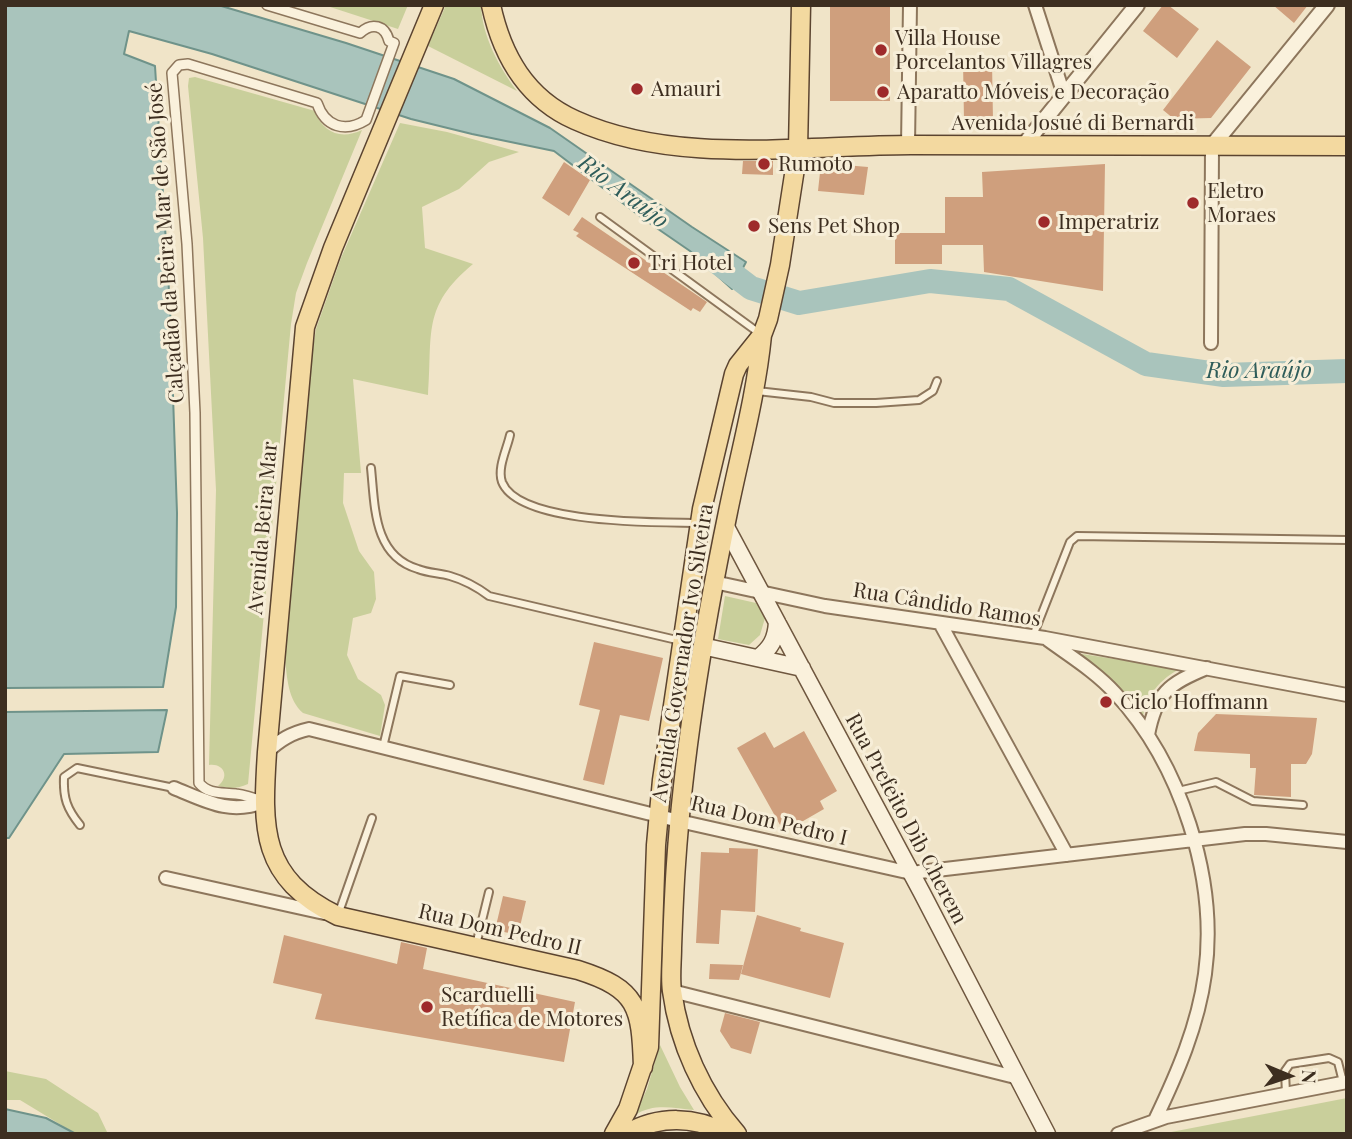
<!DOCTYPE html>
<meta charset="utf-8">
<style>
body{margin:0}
#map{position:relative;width:1352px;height:1139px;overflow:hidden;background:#f0e4c8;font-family:"Playfair Display",serif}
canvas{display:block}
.frame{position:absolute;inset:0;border:7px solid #3d2e20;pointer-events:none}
.north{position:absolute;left:1254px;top:1041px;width:70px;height:70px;-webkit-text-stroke:5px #f7eed8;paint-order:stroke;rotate:92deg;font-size:19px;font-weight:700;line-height:28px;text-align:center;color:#3d2e20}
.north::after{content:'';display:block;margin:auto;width:24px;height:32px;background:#3d2e20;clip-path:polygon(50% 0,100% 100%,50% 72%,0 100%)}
</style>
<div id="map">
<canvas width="1352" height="1139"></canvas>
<div class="frame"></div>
<div class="north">N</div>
</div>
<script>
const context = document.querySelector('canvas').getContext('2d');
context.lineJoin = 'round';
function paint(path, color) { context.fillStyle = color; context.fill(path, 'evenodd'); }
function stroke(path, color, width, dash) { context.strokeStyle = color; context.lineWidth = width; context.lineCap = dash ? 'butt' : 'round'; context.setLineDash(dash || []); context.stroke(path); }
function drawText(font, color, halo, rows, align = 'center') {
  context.font = font + ' "Playfair Display",serif'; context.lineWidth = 6; context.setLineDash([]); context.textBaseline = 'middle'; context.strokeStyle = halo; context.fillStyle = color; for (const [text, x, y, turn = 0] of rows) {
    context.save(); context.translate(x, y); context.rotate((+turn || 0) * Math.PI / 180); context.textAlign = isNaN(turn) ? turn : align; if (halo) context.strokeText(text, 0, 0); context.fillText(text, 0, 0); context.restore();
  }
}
const green = new Path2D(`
 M324 5H408L398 29Z
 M446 5H481C482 36 499 67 517 91L428 46Z
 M195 77 315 111C323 133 341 140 362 130L307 263 296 293 291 324 248 784C237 789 230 789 218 786 230 777 224 763 209 765L216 490 203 238 188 86 189 78Z
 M400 123 447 132 519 152 489 162 459 189 422 207 425 248 473 264C421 307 433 334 428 395L353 379 361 473H344L343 503 359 551 374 572 376 599 371 613 353 618 347 655 358 679 381 695 385 705 380 736 303 713C288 700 287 678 285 658L309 374 316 329 341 258Z
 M725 596 756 603 765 618 760 635 749 645 718 639Z
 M1069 652 1180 669C1161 678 1146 696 1143 717 1124 689 1098 668 1069 652Z
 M660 1045 680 1087 694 1110C673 1108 653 1103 635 1115L647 1089Z
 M5 1071 46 1079 98 1113 108 1134H76L20 1100H5Z
 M1347 1098V1134H1161Z`);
const water = new Path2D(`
 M5 5H218L346 43 454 79 550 128 692 227 746 262 732 289 690 251 645 220 554 151 472 134 411 119 212 54 129 31 124 54 155 66 170 307 177 513 176 607 163 687 5 688Z
 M167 710 158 752 64 754 9 838H5V712Z
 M5 1109 46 1118 76 1134H5Z`);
const river = new Path2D(`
 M713 259 751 288 799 303 930 281 1009 289 1146 364 1224 375 1347 371`);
const building = new Path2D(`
 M830 5H890V101H830Z
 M1163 5H1168L1199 29 1177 58 1143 31Z
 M1273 5H1308L1294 23Z
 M1217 40 1251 67 1211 118 1174 119 1163 110Z
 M963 61H992L993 121H964Z
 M743 161H773V175L742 174Z
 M564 162 590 180 569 216 542 198Z
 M821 163 868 167 864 195 818 191Z
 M1105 164 1103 291 984 272 983 245H942V264H895V233H945V197H983L982 172Z
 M582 217 707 302 700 312 693 308 691 311 576 236 579 233 573 230Z
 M594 642 663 658 649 721 620 715 604 785 583 780 600 710 579 705Z
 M1216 714 1317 718 1312 754 1306 764H1291V797L1254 795 1256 768H1250V754L1194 751 1198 733Z
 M804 731 837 791 820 801 824 809 784 832 737 748 765 732 774 748Z
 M729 848 758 849 755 912 721 910 719 944 696 943 701 852 729 853Z
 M503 896 526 901 518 935 495 930Z
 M757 915 801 928 800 931 844 943 830 998 741 974Z
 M284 935 397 964 401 942 427 948 423 969 575 1002 564 1062 315 1019 322 994 273 983Z
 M710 964 743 965 739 980 709 979Z
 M725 1013 760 1022 751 1054 731 1048 720 1031Z`);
const service = new Path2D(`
 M600 217 759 333
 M757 391 811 397 834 403H876L919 400 933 391 937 381
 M510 435C507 449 497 468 502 482 519 525 658 522 697 523
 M371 468C375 506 373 556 418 569 428 573 439 573 450 576 464 580 477 587 489 596L681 641
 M1033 636 1070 542 1077 536 1347 540
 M383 747 400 676 450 685
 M1178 791 1216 782 1253 801 1303 805
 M80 825C67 809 63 798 64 777L77 768 174 788
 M338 915 372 818
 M476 945 489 892
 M1286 1094 1285 1071 1290 1064 1329 1058 1338 1062 1343 1082`);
const pedestrian = new Path2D(`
 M264 802C254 798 246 795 236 794 222 792 209 795 199 783L195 413 187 244 172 73 179 65 188 64 317 103C325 127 345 133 366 120L394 43 389 41C385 25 372 22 360 33L267 5`);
const minor = new Path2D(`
 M1035 5 1064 95
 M908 145 910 5
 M1211 343 1212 146
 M714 582 825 606 1045 638 1347 695
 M940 623 1067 855
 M1048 640C1070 656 1096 672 1115 693 1181 764 1218 879 1205 974 1198 1026 1177 1074 1155 1120
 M1148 735C1156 693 1168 684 1207 668
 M267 752C280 740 291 733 309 729L679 821 911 873 1245 834H1266L1347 842
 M174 788C206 801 229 815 264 802
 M166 878 324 913
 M672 991 1019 1078
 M1118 1134 1166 1117 1347 1082`);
const tertiary = new Path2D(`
 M1024 145 1137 5
 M1212 146 1327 5`);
const secondary = new Path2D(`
 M725 525 922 893 1047 1134
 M702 646 802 668
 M758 658C771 648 776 639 777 622`);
const primary = new Path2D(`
 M434 5 333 248 305 327 267 752C262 829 260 878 338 916L578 970C638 989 641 1007 643 1067
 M491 5C502 56 526 98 575 120 676 166 804 145 911 145 1056 145 1202 146 1347 146
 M614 1134 628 1109 649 1047 656 845 662 780 702 509 734 374 738 365 762 335 768 319 780 265 798 149 801 5
 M626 1134C659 1115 695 1116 728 1134
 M737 1134C702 1094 679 1043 672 991 670 977 672 962 672 948 673 920 674 892 676 864 684 745 704 628 728 512 740 453 756 396 762 335`);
const markers = [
 [881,50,7,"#9e2a2b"],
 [637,89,7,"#9e2a2b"],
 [883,92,7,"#9e2a2b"],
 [764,164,7,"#9e2a2b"],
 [1193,203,7,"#9e2a2b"],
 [1044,222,7,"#9e2a2b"],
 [754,226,7,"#9e2a2b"],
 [634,263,7,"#9e2a2b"],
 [1106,702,7,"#9e2a2b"],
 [427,1007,7,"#9e2a2b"]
];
const poiNames = [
 ["Villa House",895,38],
 ["Porcelantos Villagres",895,62],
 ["Amauri",651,89],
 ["Aparatto Móveis e Decoração",897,92],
 ["Rumoto",778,164],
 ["Eletro",1207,191],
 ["Moraes",1207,215],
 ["Imperatriz",1058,222],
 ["Sens Pet Shop",768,226],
 ["Tri Hotel",648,263],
 ["Ciclo Hoffmann",1120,702],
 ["Scarduelli",441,995],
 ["Retífica de Motores",441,1019]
];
const streetNames = [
 ["Avenida Josué di Bernardi",1073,123],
 ["Calçadão da Beira Mar de São José",166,243,-94],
 ["Avenida Beira Mar",263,528,-85],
 ["Rua Cândido Ramos",947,605,9],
 ["Avenida Governador Ivo Silveira",683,653,-81],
 ["Rua Prefeito Dib Cherem",906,819,62],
 ["Rua Dom Pedro I",769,821,13],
 ["Rua Dom Pedro II",500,930,13]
];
const waterNames = [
 ["Rio Araújo",623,192,37],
 ["Rio Araújo",1259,371]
];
paint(green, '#c9cf9b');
paint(water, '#a9c4bc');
stroke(water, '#6f938a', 2);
stroke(river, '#a9c4bc', 24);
paint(building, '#cf9f7d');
stroke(service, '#8d765c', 10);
stroke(pedestrian, '#8d765c', 12);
stroke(minor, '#8d765c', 16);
stroke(tertiary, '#8d765c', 18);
stroke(secondary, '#6f573f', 19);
stroke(primary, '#5b4430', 21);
stroke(service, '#faf1dc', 6);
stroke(pedestrian, '#faf1dc', 9);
stroke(minor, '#faf1dc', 12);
stroke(tertiary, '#faf1dc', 14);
stroke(secondary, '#faf1dc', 16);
stroke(primary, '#f3d9a0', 18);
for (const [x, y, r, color] of markers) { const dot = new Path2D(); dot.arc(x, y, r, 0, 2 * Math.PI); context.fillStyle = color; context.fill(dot); stroke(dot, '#f7eed8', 2.5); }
drawText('21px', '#3d2e20', '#f7eed8', poiNames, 'left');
drawText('21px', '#3d2e20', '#f7eed8', streetNames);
drawText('italic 23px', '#2f5d5a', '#f7eed8', waterNames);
</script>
